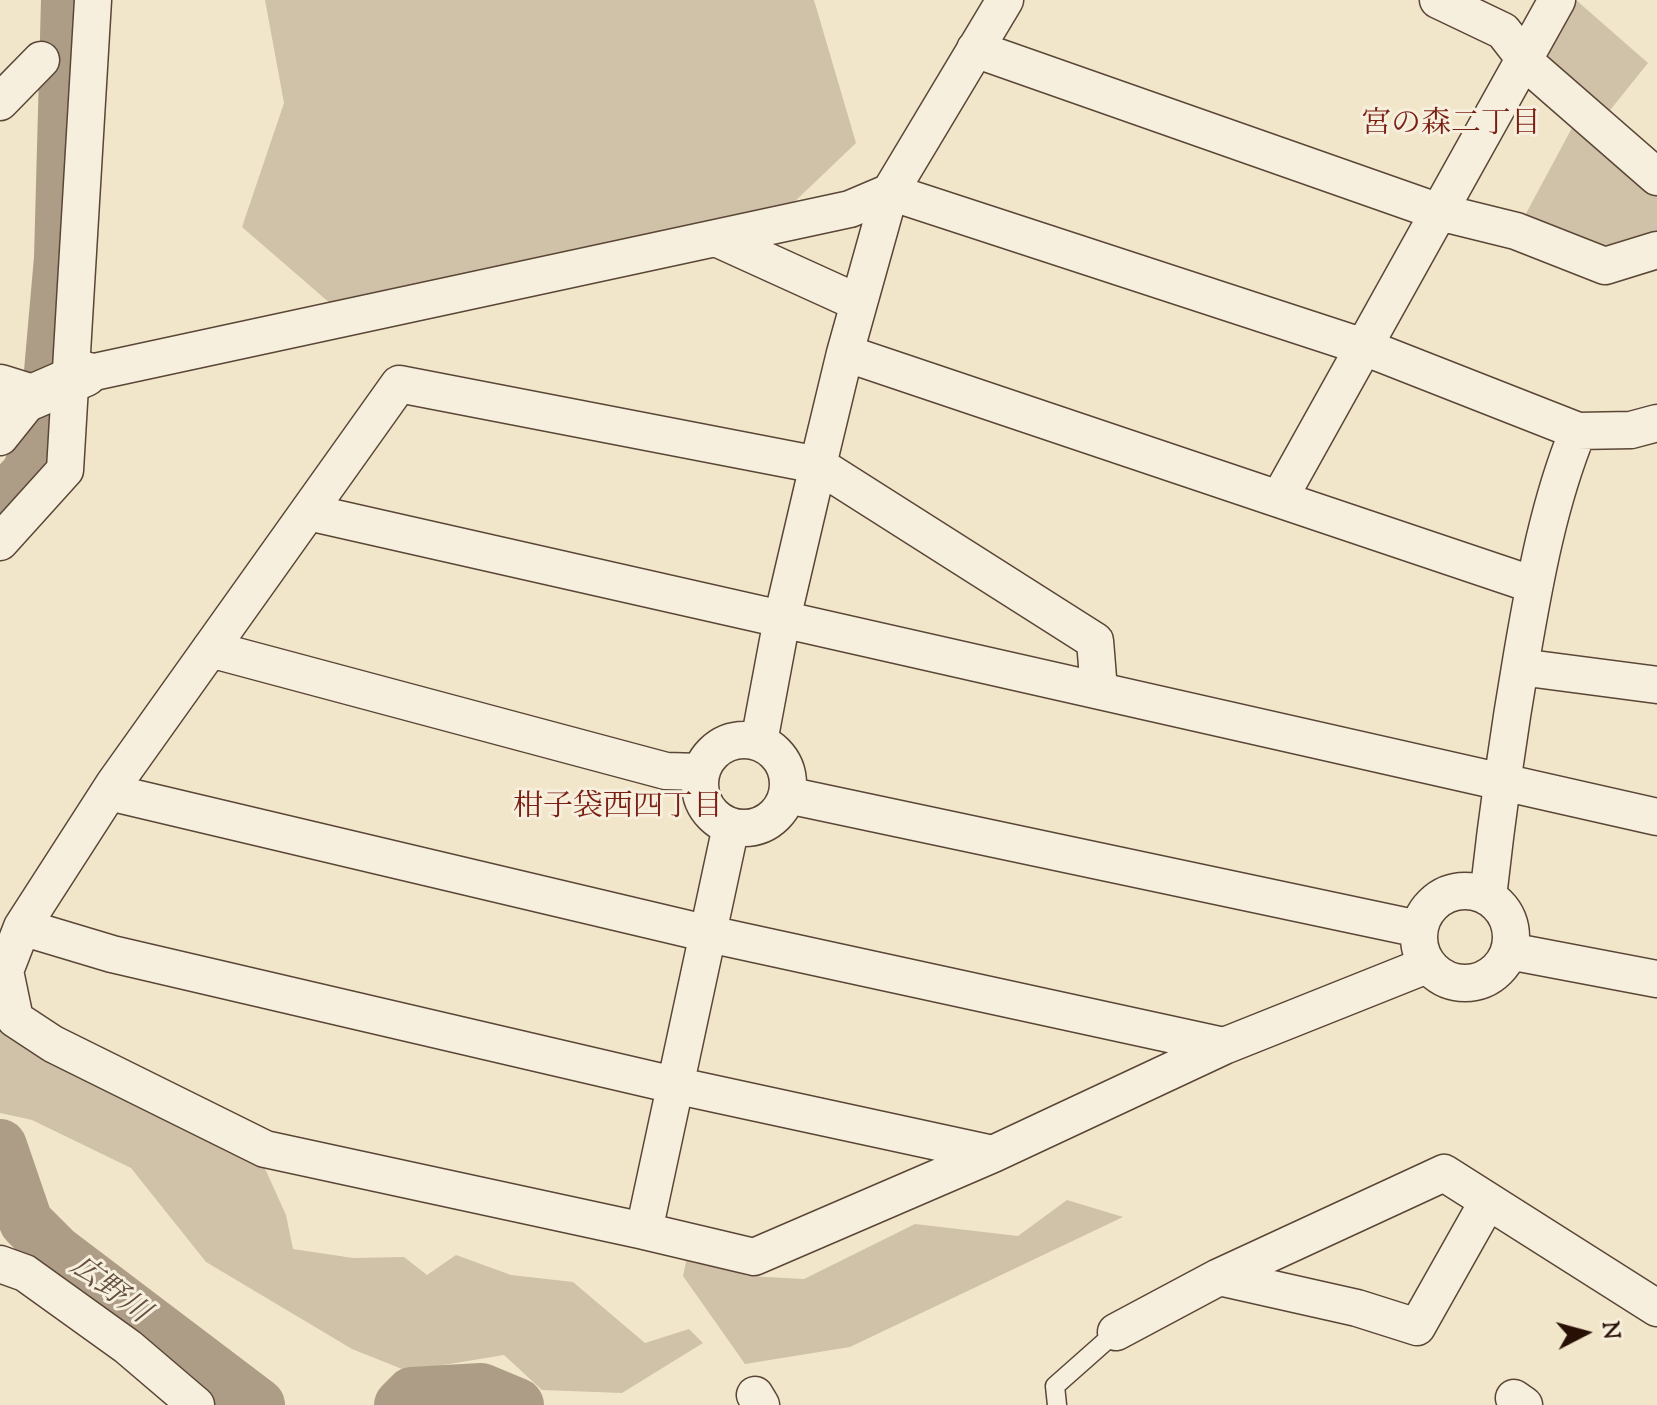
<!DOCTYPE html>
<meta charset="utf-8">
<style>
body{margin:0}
#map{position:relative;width:1657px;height:1405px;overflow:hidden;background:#f2e6ca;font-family:"Sorts Mill Goudy",serif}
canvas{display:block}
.north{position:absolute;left:1545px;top:1293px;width:80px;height:80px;-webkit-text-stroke:6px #f7efdd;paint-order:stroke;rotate:84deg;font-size:22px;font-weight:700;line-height:32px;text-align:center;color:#281004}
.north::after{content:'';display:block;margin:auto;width:28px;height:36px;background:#281004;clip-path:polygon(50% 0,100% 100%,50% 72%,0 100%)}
</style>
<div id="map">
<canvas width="1657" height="1405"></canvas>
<div class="north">N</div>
</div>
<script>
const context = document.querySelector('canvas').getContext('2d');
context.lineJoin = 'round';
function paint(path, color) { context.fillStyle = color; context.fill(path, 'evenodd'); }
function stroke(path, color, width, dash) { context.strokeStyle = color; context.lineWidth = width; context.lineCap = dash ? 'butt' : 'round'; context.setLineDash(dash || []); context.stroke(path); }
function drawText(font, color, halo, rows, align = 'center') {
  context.font = font + ' "Sorts Mill Goudy","Noto Serif JP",serif'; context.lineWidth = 6; context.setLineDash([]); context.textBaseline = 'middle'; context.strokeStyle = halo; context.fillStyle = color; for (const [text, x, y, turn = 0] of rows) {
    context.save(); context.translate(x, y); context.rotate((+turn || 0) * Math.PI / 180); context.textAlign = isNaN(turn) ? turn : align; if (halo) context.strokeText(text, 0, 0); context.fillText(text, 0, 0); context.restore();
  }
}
const green = new Path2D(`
 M265 0H814L856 143 789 207 339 311 242 227 284 103Z
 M1571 0H1576L1648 63 1607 114 1548 65 1546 49Z
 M1574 124 1657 189V239L1609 254 1522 221Z
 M0 995 8 1029 90 1083 257 1151 286 1215 293 1249 353 1258 404 1257 427 1275 456 1255 511 1275 573 1282 645 1343 689 1329 703 1343 622 1393 542 1390 504 1355 407 1371 352 1349 206 1262 131 1168 32 1120 0 1113Z
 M1067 1200 1123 1217 850 1347 745 1364 683 1276 687 1257 748 1276 804 1279 915 1224 1018 1236Z`);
const river = new Path2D(`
 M0 503 28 474 46 428 61 258 68 0
 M0 1146 26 1222 56 1252 258 1405
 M401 1405 412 1394 481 1390 517 1405`);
const service = new Path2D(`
 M1057 1405 1055 1386 1116 1332`);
const minor = new Path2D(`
 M1438 0 1503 31 1531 67 1657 177
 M975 49 1439 212 1516 231 1605 266 1657 250
 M0 102 41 60
 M716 238 859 303
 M845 353 1534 585
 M85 374 850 209 890 192 1364 347 1578 431 1631 430 1657 423
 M0 437 32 397
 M1279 499 1557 0
 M308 512 1657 817
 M0 542 65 470 93 0
 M210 649 666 771 701 772
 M1520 667 1657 685
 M700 784a44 44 0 1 1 88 0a44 44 0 1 1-88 0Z
 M759 742 782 619 818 465 845 353 890 192 1005 0
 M109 792 709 934 1224 1046
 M787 795 1419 929
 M731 826 644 1231 754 1257 993 1154 1224 1046 1427 965
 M1419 937a46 46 0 1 1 92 0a46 46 0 1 1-92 0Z
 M1488 897C1497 816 1508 736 1522 655 1535 579 1549 502 1578 431
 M22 927 112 954 674 1085 993 1154
 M1509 951 1657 979
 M644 1231 265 1149 53 1044 15 1019 5 971 22 927 114 784 399 384 818 465 1095 641 1099 690
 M0 1264 25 1273 128 1347 196 1405
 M1219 1277 1357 1308 1417 1327 1488 1201
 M1116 1332 1219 1277 1444 1173 1657 1308
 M755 1395 761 1405
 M1514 1398 1524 1405`);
const tertiary = new Path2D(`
 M0 387 32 397 85 374`);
const neighbourhoodNames = [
 ["宮の森二丁目",1451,127],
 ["柑子袋西四丁目",618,810]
];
const waterNames = [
 ["広野川",108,1292,37]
];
paint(green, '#d0c2a8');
stroke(river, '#ad9d87', 54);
stroke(service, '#5a4636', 21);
stroke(minor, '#5a4636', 39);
stroke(tertiary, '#5a4636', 47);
stroke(service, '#f7efdd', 18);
stroke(minor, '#f7efdd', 36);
stroke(tertiary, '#f7efdd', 44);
drawText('30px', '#7a1f14', '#f7efdd', neighbourhoodNames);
drawText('italic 30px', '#644f3f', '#f7efdd', waterNames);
</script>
